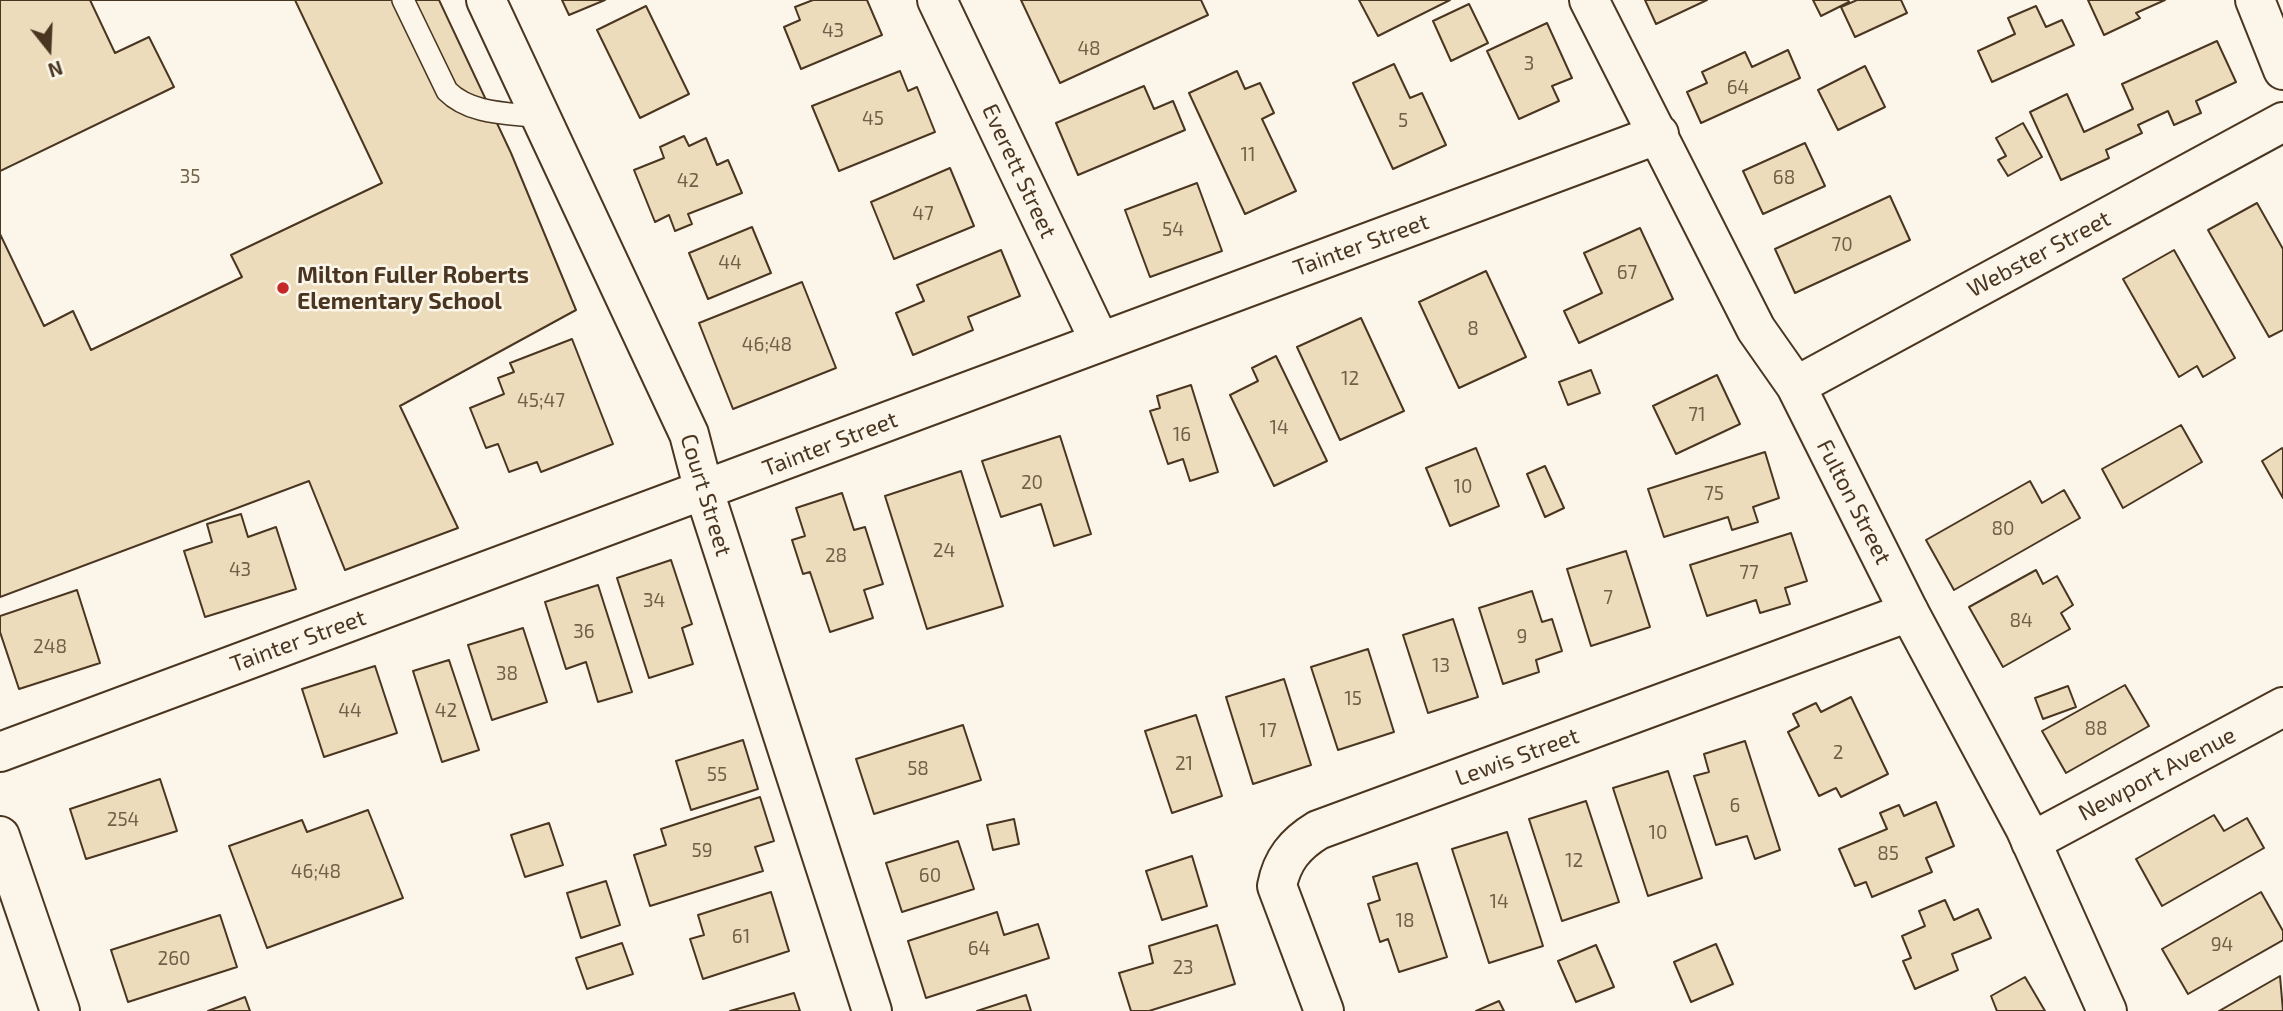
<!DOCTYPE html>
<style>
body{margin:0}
#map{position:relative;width:2283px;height:1011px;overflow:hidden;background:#fbf6e9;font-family:"Exo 2",sans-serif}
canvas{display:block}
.north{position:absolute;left:14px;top:14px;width:70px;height:70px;-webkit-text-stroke:5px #fbf6e9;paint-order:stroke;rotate:162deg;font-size:19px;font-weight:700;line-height:28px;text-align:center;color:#4a3520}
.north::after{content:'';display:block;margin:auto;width:24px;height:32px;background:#4a3520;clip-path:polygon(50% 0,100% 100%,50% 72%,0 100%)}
</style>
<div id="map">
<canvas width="2283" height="1011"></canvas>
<div class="north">N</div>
</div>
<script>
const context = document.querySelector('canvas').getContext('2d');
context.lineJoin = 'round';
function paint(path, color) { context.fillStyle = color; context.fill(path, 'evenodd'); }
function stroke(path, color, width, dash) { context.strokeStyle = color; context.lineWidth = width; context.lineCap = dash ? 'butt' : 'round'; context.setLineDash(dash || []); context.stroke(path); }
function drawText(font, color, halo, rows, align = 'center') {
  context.font = font + ' "Exo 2",sans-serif'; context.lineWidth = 5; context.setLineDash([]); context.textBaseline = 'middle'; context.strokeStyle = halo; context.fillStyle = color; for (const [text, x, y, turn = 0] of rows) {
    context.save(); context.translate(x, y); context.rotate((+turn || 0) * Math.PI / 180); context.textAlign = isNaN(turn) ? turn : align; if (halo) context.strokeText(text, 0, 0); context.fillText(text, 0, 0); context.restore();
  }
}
const building = new Path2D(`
 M0 0H439L511 153 576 310 400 406 458 528 345 570 309 481 0 597Z
 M90 0H295L382 183 231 255 242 277 91 350 73 311 44 326 0 234V171L174 87 149 37 115 53Z
 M562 0H605L569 15Z
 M813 0H867L882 35 801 69 784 27 800 20 795 7Z
 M1021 0H1201L1208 15 1060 83Z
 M1359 0H1450L1378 36Z
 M1645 0H1707L1656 24Z
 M1813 0H1848L1849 2 1821 16Z
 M1857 0H1901L1907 13 1855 37 1841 7Z
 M2088 0H2165L2136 13 2140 18 2104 35Z
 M1469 4 1488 43 1451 61 1433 21Z
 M646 6 689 94 640 118 597 30Z
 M2036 6 2046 27 2062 20 2074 45 1992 82 1978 51 2015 34 2008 18Z
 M1547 23 1572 78 1552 86 1559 101 1519 119 1487 51Z
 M2217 41 2236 82 2196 101 2201 113 2174 125 2168 111 2138 125 2142 133 2106 150 2109 158 2061 180 2030 112 2067 94 2084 132 2133 109 2122 84Z
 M1788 50 1800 78 1701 123 1687 92 1707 83 1702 72 1745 52 1752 67Z
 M1394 64 1410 98 1422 93 1446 145 1393 169 1353 83Z
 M1865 66 1885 107 1838 130 1818 90Z
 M900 71 908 91 917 87 935 132 839 171 812 106Z
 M1237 71 1245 89 1260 83 1274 113 1262 119 1296 191 1245 214 1189 93Z
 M1144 86 1154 109 1173 101 1185 130 1078 175 1056 123Z
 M2023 123 2042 157 2008 176 1998 160 2006 156 1996 138Z
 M684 136 689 146 706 138 717 165 728 160 742 193 688 214 692 224 675 231 669 215 655 222 634 170 664 158 660 147Z
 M1805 143 1825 186 1763 214 1743 171Z
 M950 168 974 226 894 259 871 202Z
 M1197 183 1222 251 1150 277 1125 210Z
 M1890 196 1910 240 1795 293 1775 249Z
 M2257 203 2283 249V330L2269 337 2208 230Z
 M752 227 771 273 708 299 689 253Z
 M1640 228 1673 299 1579 343 1564 311 1602 293 1584 253Z
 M1001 250 1020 296 968 317 973 330 913 355 896 313 924 301 917 285Z
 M2174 250 2235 358 2203 377 2197 366 2179 377 2123 279Z
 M1486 271 1526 357 1459 388 1419 302Z
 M802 282 836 368 733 409 699 323Z
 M1361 318 1404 411 1340 440 1297 347Z
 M572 339 613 444 541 472 537 462 509 472 498 444 486 448 470 408 504 394 498 378 514 372 510 363Z
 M1276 356 1327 461 1274 486 1230 395 1258 381 1252 368Z
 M1591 370 1600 393 1568 405 1559 382Z
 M1717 375 1740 424 1676 454 1653 406Z
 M1191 385 1218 472 1190 481 1183 459 1168 464 1150 411 1160 408 1157 396Z
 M2181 425 2202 462 2123 508 2102 469Z
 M1060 436 1091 534 1054 546 1041 504 1001 517 982 461Z
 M1476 448 1499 506 1450 526 1426 468Z
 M2282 448 2283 450V498L2262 461Z
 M1765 452 1779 498 1753 507 1758 522 1732 530 1728 517 1664 537 1648 489Z
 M1545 466 1564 508 1545 517 1527 474Z
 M961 471 1003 606 927 629 885 496Z
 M2030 481 2042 503 2064 490 2080 518 1954 590 1926 540Z
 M842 493 854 530 865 527 883 584 864 590 873 618 830 632 810 572 803 574 792 540 805 536 796 508Z
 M241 514 248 537 276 527 296 589 205 617 184 551 212 542 207 524Z
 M1791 533 1807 581 1785 588 1790 604 1760 613 1756 600 1707 616 1690 565Z
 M1626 551 1650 627 1591 646 1567 569Z
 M671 560 692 624 682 628 693 664 649 678 617 578Z
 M2036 570 2043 584 2057 576 2073 605 2061 613 2070 629 2003 667 1969 607Z
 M598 585 632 692 598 702 586 662 566 669 545 602Z
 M77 590 100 663 19 689 0 632V616Z
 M1532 591 1542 622 1552 619 1562 651 1536 660 1539 672 1503 684 1479 608Z
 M1453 619 1478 697 1428 713 1403 635Z
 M523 628 547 702 492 720 468 645Z
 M1368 649 1394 732 1338 750 1311 667Z
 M449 660 479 750 442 762 413 671Z
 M375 666 397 733 324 757 302 689Z
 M1284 679 1311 765 1253 784 1226 697Z
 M2125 685 2149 726 2066 773 2042 731Z
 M2068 686 2076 707 2043 719 2035 698Z
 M1851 697 1888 774 1841 797 1836 788 1819 796 1788 732 1799 726 1793 714 1816 703 1821 712Z
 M1196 715 1222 796 1172 813 1145 731Z
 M963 725 981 780 874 814 856 759Z
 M743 740 758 789 691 810 676 761Z
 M1745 741 1780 850 1755 859 1747 836 1716 845 1694 776 1709 772 1704 754Z
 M1668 771 1702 878 1648 896 1613 788Z
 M160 779 177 831 86 859 70 809Z
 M760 797 774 841 755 847 763 871 650 906 634 855 666 845 661 829Z
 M1586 801 1619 902 1562 921 1529 819Z
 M1936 802 1954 846 1926 858 1932 872 1872 897 1866 882 1855 886 1839 849 1887 829 1880 813 1899 805 1904 816Z
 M368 810 403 898 267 948 229 846 302 820 307 832Z
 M2214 815 2224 831 2247 818 2264 848 2162 906 2136 859Z
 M1014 819 1019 844 993 850 987 825Z
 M549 823 563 865 525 877 511 835Z
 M1507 832 1543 946 1489 963 1452 849Z
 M958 841 974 889 902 912 886 863Z
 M1192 856 1207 906 1162 920 1146 871Z
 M1417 863 1447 957 1399 972 1388 939 1380 942 1368 904 1380 900 1373 877Z
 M606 881 620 925 581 938 567 893Z
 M771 892 789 951 703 979 690 939 704 935 698 915Z
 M2261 892 2283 931V940L2188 994 2162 949Z
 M1945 900 1954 920 1978 909 1991 938 1952 954 1958 970 1915 989 1903 961 1911 958 1902 936 1925 926 1919 911Z
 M997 912 1004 935 1038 924 1049 958 926 998 908 941Z
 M220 915 237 967 128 1002 111 950Z
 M1217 925 1235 984 1149 1011H1131L1119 973 1153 963 1149 946Z
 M622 943 633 974 587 989 576 958Z
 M1716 944 1733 984 1691 1002 1674 962Z
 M1596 945 1614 987 1576 1002 1558 961Z
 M2280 976 2283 1011H2219Z
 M2025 977 2045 1011H1997L1991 996Z
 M794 993 800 1011H730Z
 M1026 995 1031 1011H977Z
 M245 997 250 1011H208Z
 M1499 1001 1504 1011H1476Z`);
const service = new Path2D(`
 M403 0 447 91C471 115 509 113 541 117`);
const minor = new Path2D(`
 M486 0 689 434 704 491 872 1011
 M937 0 1100 342
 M0 752 1659 134
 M2031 842 2283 707
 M1324 1011 1277 886C1282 860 1295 844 1318 830L1909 612`);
const tertiary = new Path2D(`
 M1589 0 1756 329 1796 386 1909 612 2025 828 2107 1011
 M2255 0 2283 70
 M1796 386 2283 122
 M0 836 60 1011`);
const markers = [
 [283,288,7,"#c62828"]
];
const numberNames = [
 ["43",833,31],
 ["48",1089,49],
 ["3",1529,64],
 ["64",1738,88],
 ["45",873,119],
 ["5",1403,121],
 ["11",1248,155],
 ["35",190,177],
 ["68",1784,178],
 ["42",688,181],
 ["47",923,214],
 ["54",1173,230],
 ["70",1842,245],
 ["44",730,263],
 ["67",1627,273],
 ["8",1473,329],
 ["46;48",767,345],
 ["12",1350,379],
 ["45;47",541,401],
 ["71",1697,415],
 ["14",1279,428],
 ["16",1182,435],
 ["20",1032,483],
 ["10",1463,487],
 ["75",1714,494],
 ["80",2003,529],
 ["24",944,551],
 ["28",836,556],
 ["43",240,570],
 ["77",1749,573],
 ["7",1608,598],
 ["34",654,601],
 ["84",2021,621],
 ["36",584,632],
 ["9",1522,637],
 ["248",50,647],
 ["13",1441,666],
 ["38",507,674],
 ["15",1353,699],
 ["44",350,711],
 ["42",446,711],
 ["88",2096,729],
 ["17",1268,731],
 ["2",1838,753],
 ["21",1184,764],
 ["58",918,769],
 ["55",717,775],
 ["6",1735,806],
 ["254",123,820],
 ["10",1658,833],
 ["59",702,851],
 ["85",1888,854],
 ["12",1574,861],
 ["46;48",316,872],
 ["60",930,876],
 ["14",1499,902],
 ["18",1405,921],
 ["61",741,937],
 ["94",2222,945],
 ["64",979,949],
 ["260",174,959],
 ["23",1183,968]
];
const streetNames = [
 ["Everett Street",1019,171,65],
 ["Tainter Street",1361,245,-20],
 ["Webster Street",2039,254,-28],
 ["Tainter Street",830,444,-21],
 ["Court Street",706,495,73],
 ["Fulton Street",1854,502,63],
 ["Tainter Street",298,641,-20],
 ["Lewis Street",1517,757,-20],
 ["Newport Avenue",2157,774,-28]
];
const poiNames = [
 ["Milton Fuller Roberts",297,275],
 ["Elementary School",297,301]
];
paint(building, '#ecdcbc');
stroke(building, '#4a3520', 2);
stroke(service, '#4a3520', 24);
stroke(minor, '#4a3520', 42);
stroke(tertiary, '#4a3520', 42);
stroke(service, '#fbf6e9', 21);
stroke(minor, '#fbf6e9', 38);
stroke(tertiary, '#fbf6e9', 38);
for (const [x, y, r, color] of markers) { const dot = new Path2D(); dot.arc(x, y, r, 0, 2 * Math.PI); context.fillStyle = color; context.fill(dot); stroke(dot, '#fbf6e9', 2.5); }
drawText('19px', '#725f47', null, numberNames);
drawText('23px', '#4a3520', '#fbf6e9', streetNames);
drawText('bold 23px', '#4a3520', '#fbf6e9', poiNames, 'left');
</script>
